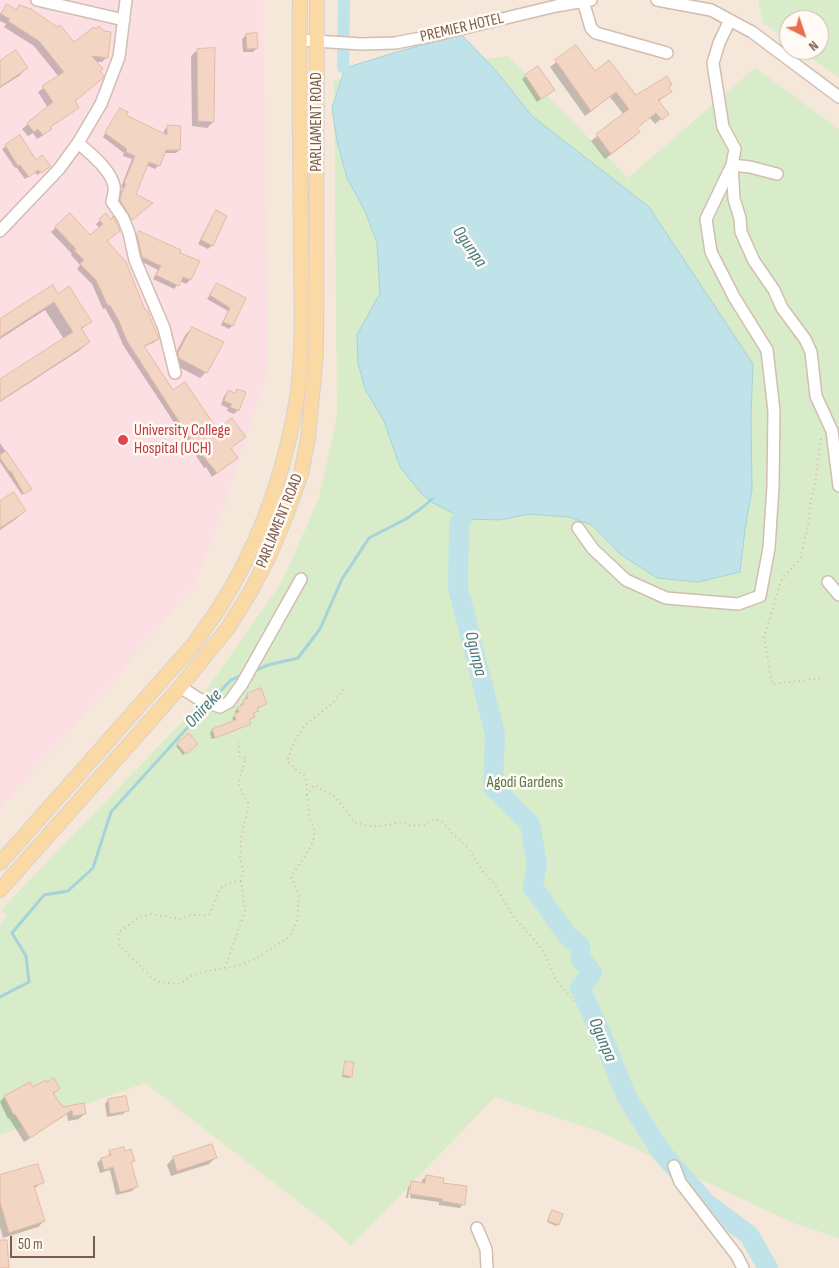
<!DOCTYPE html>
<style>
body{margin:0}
#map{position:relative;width:839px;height:1268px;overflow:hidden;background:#fdf6ec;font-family:"Sofia Sans Condensed",sans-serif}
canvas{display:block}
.north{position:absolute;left:779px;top:10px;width:50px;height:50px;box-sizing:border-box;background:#fffaf3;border:1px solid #cabbb1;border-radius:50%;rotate:139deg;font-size:14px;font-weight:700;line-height:20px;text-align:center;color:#7a5c4d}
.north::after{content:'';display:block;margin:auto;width:18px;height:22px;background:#e76f51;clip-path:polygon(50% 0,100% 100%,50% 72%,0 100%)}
.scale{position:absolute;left:10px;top:1236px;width:85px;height:22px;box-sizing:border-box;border:2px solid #7a5c4d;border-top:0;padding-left:6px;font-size:15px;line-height:18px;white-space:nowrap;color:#7a5c4d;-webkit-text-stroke:4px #fffaf3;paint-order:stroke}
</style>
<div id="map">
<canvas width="839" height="1268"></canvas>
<div class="north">N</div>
<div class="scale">50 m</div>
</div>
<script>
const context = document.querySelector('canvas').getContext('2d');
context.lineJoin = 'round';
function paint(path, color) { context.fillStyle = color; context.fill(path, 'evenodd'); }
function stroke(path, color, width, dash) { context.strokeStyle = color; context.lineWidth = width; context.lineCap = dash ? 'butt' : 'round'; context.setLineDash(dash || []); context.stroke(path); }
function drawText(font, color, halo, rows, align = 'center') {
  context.font = font + ' "Sofia Sans Condensed",sans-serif'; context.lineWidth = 5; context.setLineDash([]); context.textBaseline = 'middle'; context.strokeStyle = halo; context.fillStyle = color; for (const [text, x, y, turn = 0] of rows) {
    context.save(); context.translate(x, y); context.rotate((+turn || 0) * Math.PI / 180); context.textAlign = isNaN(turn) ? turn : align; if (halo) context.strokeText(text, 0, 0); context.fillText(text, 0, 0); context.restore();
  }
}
const residential = new Path2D(`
 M0 0H839V1268H0ZM789 20H819V50H789Z`);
const medical = new Path2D(`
 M0 0H263L268 370 223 510 195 583 82 718 0 809Z`);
const green = new Path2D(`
 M758 0H839V78L801 50H819V20H789V42L763 23Z
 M508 56 628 178 755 68 839 129V1238L791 1222 598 1131 495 1097 351 1246 330 1226 145 1083 0 1135V924L7 916 1 910 188 716 282 582 319 498 337 416 334 80Z`);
const water = new Path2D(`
 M462 35 497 72 532 116 649 207 753 364 751 416 752 489 745 530 740 572 698 582 657 578 620 554 592 525 569 517 528 514 500 520 465 519 433 503 421 493 400 467 384 421 365 389 358 363 357 335 380 293 377 243 365 211 347 178 337 141 332 108 345 68 403 50Z`);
const shadow = new Path2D(`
 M7 6 74 44 107 57 102 62H95L74 102 78 108 49 128 45 134 37 139 33 133 28 136 22 129 48 108 38 92 59 77 34 46 4 27 6 24 0 21V14Z
 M246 35 257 48 253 52H243L242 39Z
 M576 47 594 72 635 96 668 88 670 92 658 102 667 114 655 124 650 118 636 128 639 132 633 138 605 159 591 141 624 115 610 97 585 116 550 67Z
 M197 50 213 122 207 128 192 126 191 56Z
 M0 63 27 68 19 76 0 88Z
 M526 76 549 93 537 102 522 79Z
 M120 110 124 116 164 135V130L168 127 179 150 176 153H164L159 165 155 169 146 165 134 195 148 206 128 223 117 205 118 197 123 188 121 187 132 159 123 156 124 153 103 137Z
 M20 137 35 161 46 169 37 175 35 172 25 179 16 167 15 168 2 149Z
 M217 212 212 245 208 249 198 244 213 216Z
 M69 215 90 237 100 229 96 224 106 215V242L158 339 153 343 143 347 172 392 230 449 232 462 212 477 206 467 204 468 123 345 115 326 105 308 103 309 92 284 77 269 80 265 71 255 72 254 51 232Z
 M139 233 198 262 190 280 186 284 180 281 174 289 153 279 158 270 138 260 136 237Z
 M215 287 244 299 232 326 229 329 221 325 228 311 207 299Z
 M58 295 90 321 81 330 89 342 80 350 0 402V381L64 339 45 310 0 339V321Z
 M193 328 206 372 200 378 173 364 172 360 186 334Z
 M237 390 238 410 234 414 227 411 228 408 221 405 224 396 228 392 234 394Z
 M0 443 30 489 22 495 0 462Z
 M0 503 24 511 16 519 0 530Z
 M248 695 266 704 256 709 257 710 252 714 254 717 248 721 249 724 246 726 212 739 210 733 212 730 234 722 232 718 236 715 235 711 241 707 240 705 246 701 245 698Z
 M189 735 196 744 183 755 176 746Z
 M346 1062 350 1076 349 1078 342 1077Z
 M30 1083 33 1089H58L53 1095 62 1108 83 1104 85 1113 79 1119 68 1121 67 1114 24 1142 9 1118 8 1119 0 1102 4 1097Z
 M108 1100 127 1110 123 1114 107 1117 105 1104Z
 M212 1146 215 1158 209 1164 171 1176 167 1165 173 1158Z
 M110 1152H124L133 1161 130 1164 136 1187 132 1191 116 1195 110 1170 100 1173 97 1163 101 1159 107 1158Z
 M0 1177 42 1182 34 1189 44 1221 38 1227 3 1238 0 1227Z
 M426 1177 442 1184 463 1204 460 1208 439 1205V1202L410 1198 412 1185H410L408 1198H406L408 1187 412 1183 422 1184V1180Z
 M551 1213 558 1224 556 1226 547 1222Z`);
const stream = new Path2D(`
 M254 671 268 665 298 658 320 629 342 579 369 538 406 519 423 507 432 499
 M212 700 231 680 243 675
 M0 997 29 982 26 956 12 933 44 895 68 891 93 868 111 812 208 705`);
const canal = new Path2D(`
 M343 67 344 0`);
const river = new Path2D(`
 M473 492 459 526 458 588 495 734 493 787 530 824 537 864 533 887 567 935 580 946 581 959 592 973 580 988 601 1033 626 1096 662 1153 706 1203 749 1235 768 1268`);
const building = new Path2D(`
 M7 4 16 10 19 5 31 9 57 27 60 25 74 42 94 27 95 29 99 26 104 31 111 32 108 58 92 56 103 69 100 71 104 76 103 78 75 101 79 108 50 127 52 129 43 135 38 129 34 132 27 123 53 102 42 86 64 72 39 41 8 21 10 19 1 14Z
 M257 33 258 48 247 49 246 34Z
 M576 45 595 71 609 60 636 95 667 76 672 85 669 87 672 92 658 100 669 114 662 120 656 113 637 128 640 132 611 154 596 134 629 109 616 92 591 111 555 60Z
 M215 48 214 122 198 121 197 49Z
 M16 50 28 68 0 87V61Z
 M538 66 555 90 541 99 525 75Z
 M120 108 128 112 126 115 167 135V125L181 126 180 150H166L160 166 149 162 136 194 153 203 132 220 120 200 122 192 126 184 124 183 135 156 126 152 127 149 105 133Z
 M20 135 36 160 42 155 51 166 41 173 38 170 29 177 20 165 18 166 5 145Z
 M216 210 227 216 213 246 201 240Z
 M70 213 90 235 103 224 99 219 106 213 111 220 113 216 120 231 107 241 126 262 145 310H147L159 339 144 346 173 390 185 382 217 429 232 418 246 437 231 448 238 458 217 473 195 446 127 341 119 321 110 305 108 306 96 280 80 264 84 260 74 250 76 249 55 227Z
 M139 231 181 250 180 253 200 261 191 280 183 277 179 286 156 275 161 266 142 257 137 235Z
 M217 283 246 298 233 326 223 322 230 308 210 295Z
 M53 285 58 294 69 286 92 322 81 328 90 342 0 401V379L73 332 54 302 0 337V319Z
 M192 327 224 342 207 373 179 358 178 353Z
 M237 389 246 392 239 411 230 407 232 404 224 401 228 390 235 393Z
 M6 451 32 489 24 494 11 471 10 472 0 458V455Z
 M14 492 26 511 0 528V501Z
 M261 688 267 704 257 708 259 711 253 713 255 717 249 720 251 724 215 738 212 729 236 720 234 714 239 712 237 708 244 704 242 701 248 698 247 694Z
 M189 733 198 744 186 754 177 744Z
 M345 1061 354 1062 352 1077 343 1075Z
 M54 1078 60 1089 53 1093 63 1107 84 1103 86 1114 73 1116 72 1110 30 1138 15 1114 14 1115 4 1096 30 1082 33 1087 46 1080 47 1082Z
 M126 1096 129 1111 110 1114 108 1099Z
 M212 1144 217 1158 177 1171 173 1157Z
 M124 1147 125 1151 131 1149 135 1161 131 1162 138 1187 120 1192 113 1167 104 1170 101 1158 111 1155 109 1151Z
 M38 1164 44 1183 34 1186 45 1221 9 1233 0 1202V1175Z
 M426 1175 444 1178 443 1183 467 1186 465 1205 442 1201 443 1199 410 1194 411 1181 425 1183Z
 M552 1210 563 1214 559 1225 548 1221Z
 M0 1240H7L9 1268H0Z`);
const path = new Path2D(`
 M821 439 815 483 810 504 809 521 800 560 782 578 764 637 772 684 824 678
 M307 795 306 777 296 770 287 761C292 748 296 735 306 725 321 710 335 706 345 686
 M241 881C214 883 220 895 209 915H191L181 919 151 914 139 917 118 933 120 946 151 977 159 982 180 984 191 976 202 972 241 965 255 959 289 937 297 922 299 895 291 876C299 864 316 846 314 830 314 825 309 820 309 815 308 807 309 802 307 795L314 785 334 796 349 814 354 822 368 826H381L401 822 411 826 424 825 434 819 443 822 451 832 469 849 483 872 494 883 512 915 543 950 554 977 577 1005
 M225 968 245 911 241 881 243 870 240 858 241 838 249 805 238 784 246 758 239 756V742`);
const minor = new Path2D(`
 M37 0 124 20
 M657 0 711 10 752 32 839 97
 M583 1 591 28 596 33 667 53
 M300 40 361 44 395 43 431 36 556 6 591 0
 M78 143C90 153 111 170 114 186 115 190 113 197 112 202L123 218 129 233 135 260 164 328 175 373
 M777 174 750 167 732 165 734 199 740 218 741 232 754 261 774 290 782 308 805 339 811 352 816 396 832 431 839 486
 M0 231 59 169 78 143 101 104 119 57 126 0
 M578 528 593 549 626 580 666 598 738 604 760 596 769 548 773 486 774 411 767 350 734 297 711 252 706 219 732 165 735 149 723 127 713 63 719 43 730 20
 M828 582 839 595
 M180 687 199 699 220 707 229 702 242 684 301 579
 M674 1166 680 1182 737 1256 743 1268
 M477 1228 486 1249 487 1268`);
const major = new Path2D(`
 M0 863 193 645C201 633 211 621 219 608 256 550 281 483 294 415 305 359 301 299 301 242 300 161 299 81 300 0
 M0 890 180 687 228 628 252 589 271 552 287 513 301 474 308 438 316 355 317 0`);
const markers = [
 [123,440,6,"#e0444e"]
];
const streetNames = [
 ["PREMIER HOTEL",462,28,-13],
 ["PARLIAMENT ROAD",317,122,-90],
 ["PARLIAMENT ROAD",280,521,-68]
];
const healthNames = [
 ["University College",134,431],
 ["Hospital (UCH)",134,449]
];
const parkNames = [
 ["Agodi Gardens",525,783]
];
const waterNames = [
 ["Ogunpa",469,247,55],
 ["Ogunpa",475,654,76],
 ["Onireke",204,709,-47],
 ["Ogunpa",602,1040,67]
];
paint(residential, '#f5e8da');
paint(medical, '#fbdfe3');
paint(green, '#d8ecc9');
paint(water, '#bfe3e8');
stroke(water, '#a5d3da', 1);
paint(shadow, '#0003');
stroke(stream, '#a5d3da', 3);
stroke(canal, '#bfe3e8', 12);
stroke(river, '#bfe3e8', 20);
paint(building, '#f3d5c3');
stroke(building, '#e6bba3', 1);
stroke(minor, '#d1beb0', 14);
stroke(major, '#dad1cd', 16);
stroke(path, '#d9b8a5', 2, [1, 4]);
stroke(minor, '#fff', 11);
stroke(major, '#fbd9a5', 14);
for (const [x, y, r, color] of markers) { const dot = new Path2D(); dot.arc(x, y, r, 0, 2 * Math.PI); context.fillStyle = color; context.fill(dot); stroke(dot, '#fffaf3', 2); }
drawText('16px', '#7a5c4d', '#fffaf3', streetNames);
drawText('16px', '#be3a42', '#fffaf3', healthNames, 'left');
drawText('16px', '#537a41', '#fffaf3', parkNames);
drawText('italic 18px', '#437c86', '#fffaf3', waterNames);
</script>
